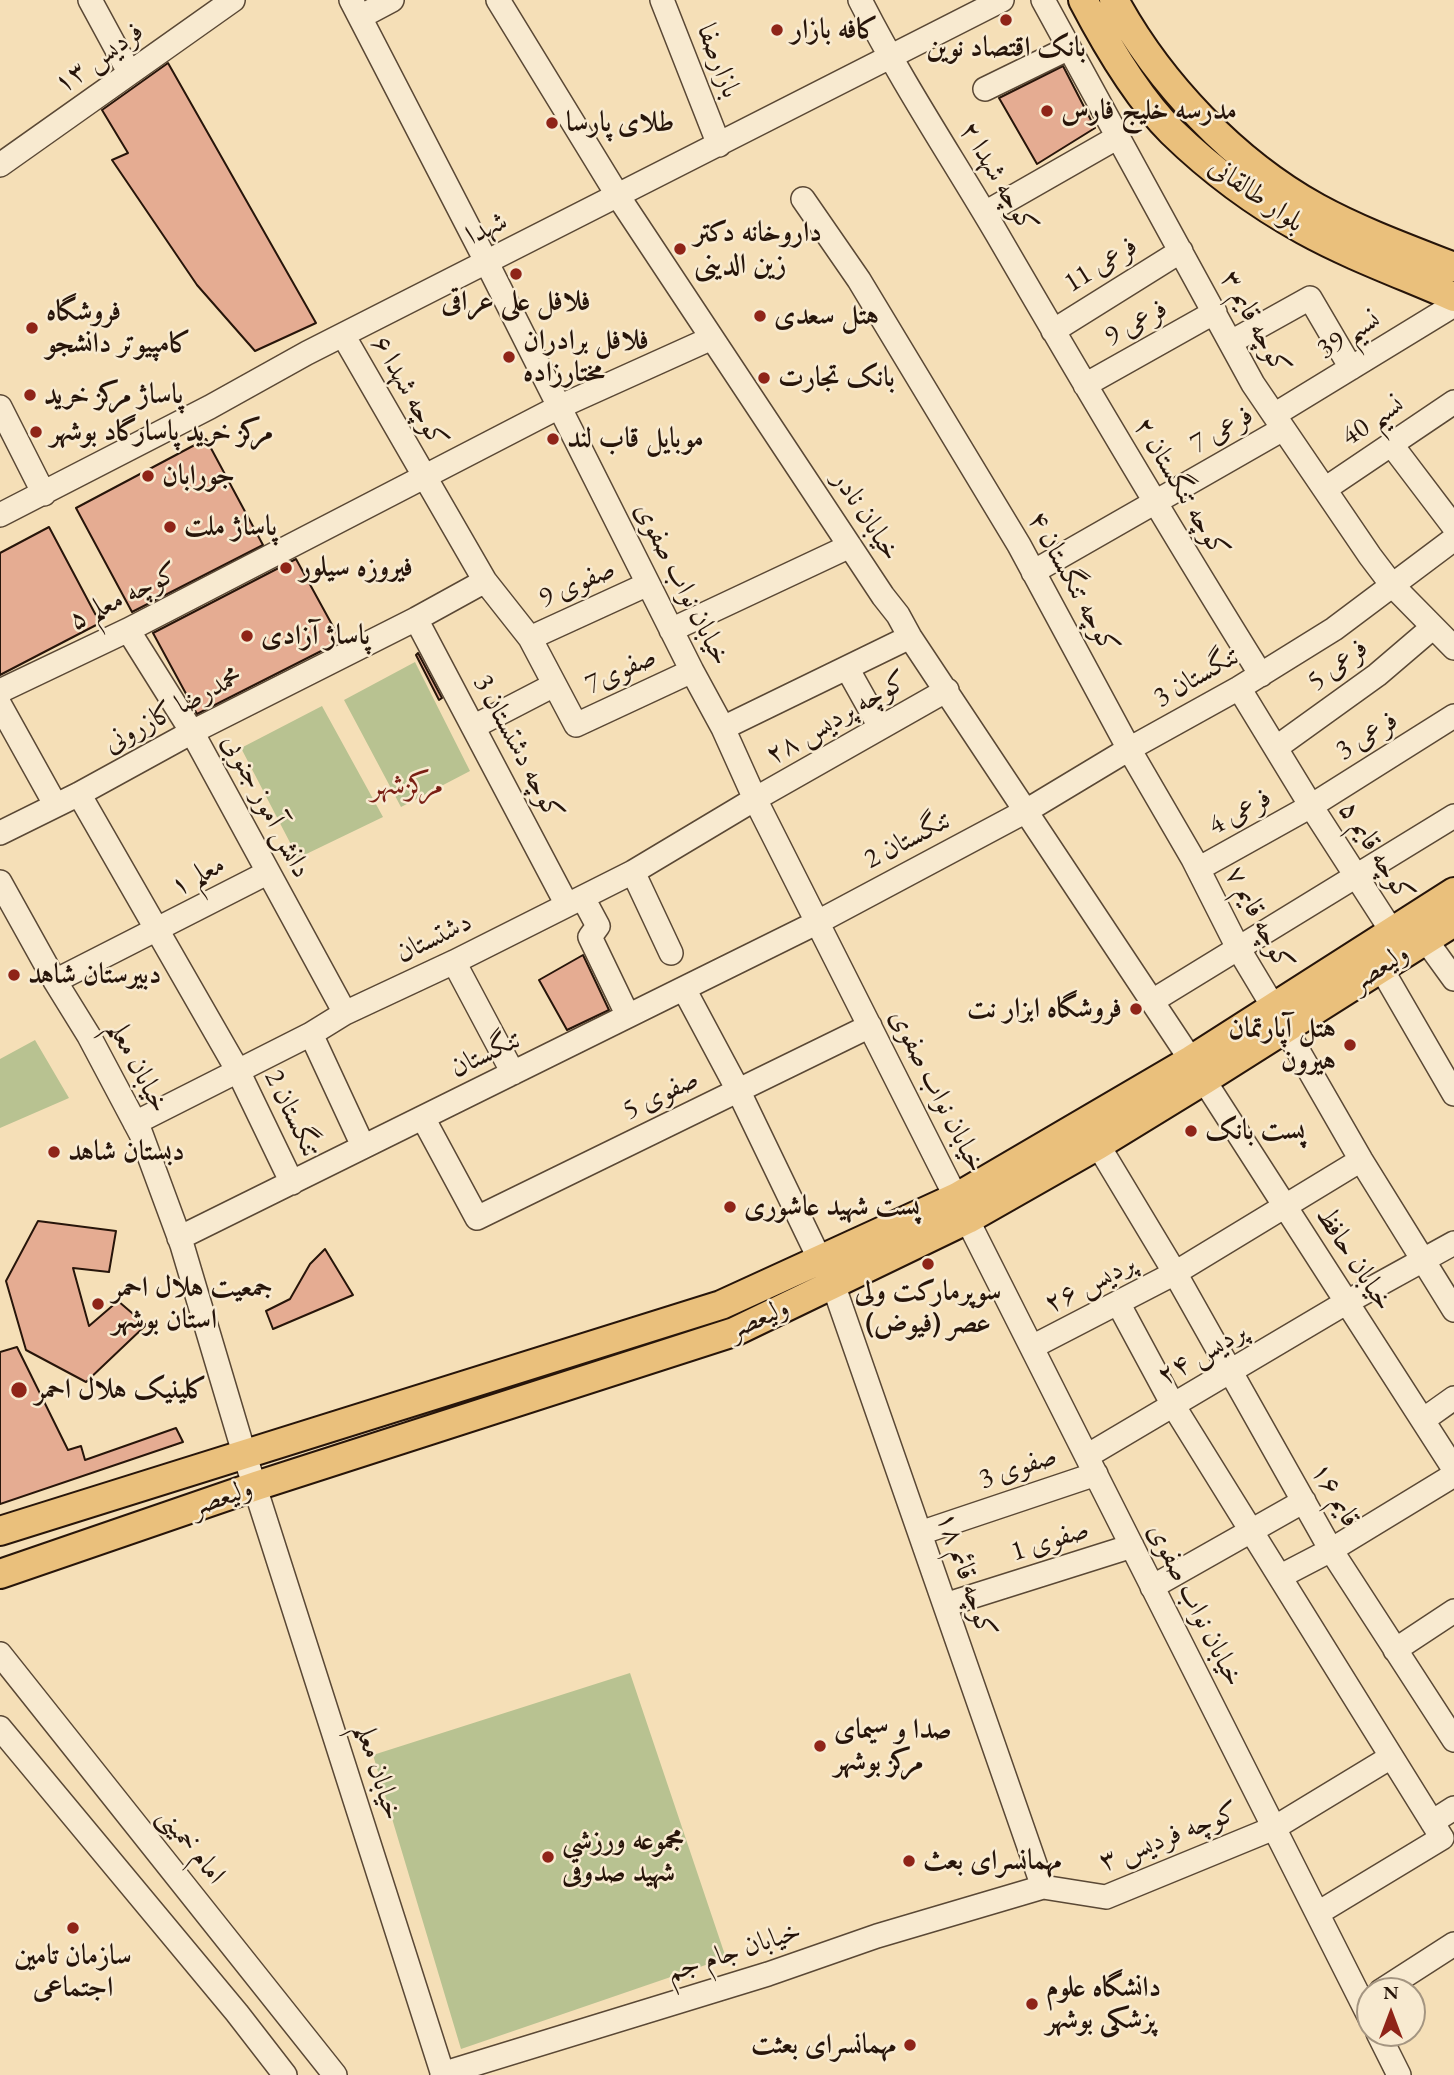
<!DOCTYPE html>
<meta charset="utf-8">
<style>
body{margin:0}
#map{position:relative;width:1454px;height:2075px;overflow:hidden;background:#f5dfb7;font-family:"EB Garamond",serif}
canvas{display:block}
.north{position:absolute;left:1356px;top:1977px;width:70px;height:70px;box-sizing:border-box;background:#f8ead0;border:2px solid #a49581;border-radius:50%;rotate:0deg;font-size:19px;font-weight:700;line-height:28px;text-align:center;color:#27150a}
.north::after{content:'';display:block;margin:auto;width:24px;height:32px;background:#8f2418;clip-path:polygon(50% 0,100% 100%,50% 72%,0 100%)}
</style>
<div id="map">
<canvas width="1454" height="2075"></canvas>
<div class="north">N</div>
</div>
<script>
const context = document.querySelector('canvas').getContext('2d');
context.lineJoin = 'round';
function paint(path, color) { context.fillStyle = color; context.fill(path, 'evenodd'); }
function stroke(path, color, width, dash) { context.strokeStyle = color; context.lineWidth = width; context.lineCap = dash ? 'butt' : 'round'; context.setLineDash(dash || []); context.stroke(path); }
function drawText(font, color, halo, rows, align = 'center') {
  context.font = font + ' "EB Garamond",Amiri,serif'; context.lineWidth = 5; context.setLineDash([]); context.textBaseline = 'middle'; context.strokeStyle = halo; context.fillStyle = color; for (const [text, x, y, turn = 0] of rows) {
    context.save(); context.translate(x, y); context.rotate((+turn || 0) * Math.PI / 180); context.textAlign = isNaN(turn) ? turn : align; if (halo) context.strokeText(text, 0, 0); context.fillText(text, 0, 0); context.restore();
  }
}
const green = new Path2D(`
 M415 662 470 771 401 807 344 700Z
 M322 706 383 817 298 858 241 748Z
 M35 1040 69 1098 0 1128V1059Z
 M630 1673 726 1958 461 2049 373 1755Z`);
const building = new Path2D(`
 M168 63 316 323 255 351 197 285 112 160 128 153 102 110Z
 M1063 66 1095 128 1037 164 999 98Z
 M206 439 263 545 132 612 76 508Z
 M49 527 100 623 0 675V553Z
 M296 559 341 641 197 714 153 633Z
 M418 653 442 698 439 700 416 655Z
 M583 955 609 1010 567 1030 539 980Z
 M38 1221 116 1231 109 1272 73 1268 89 1326 118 1301 146 1325 86 1382 26 1350 6 1281Z
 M325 1249 353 1295 273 1329 266 1311 290 1299 310 1264Z
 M17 1347 68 1450 81 1446 85 1460 176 1428 183 1442 0 1504V1352Z`);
const minor = new Path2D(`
 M90 0 129 72
 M351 0 487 263 692 671 723 728 755 799 1370 2018
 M498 0 618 196 883 596 898 615 910 637 1191 1060 1454 1469
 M662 0 719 145
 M860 0C901 81 951 156 997 234 1083 382 1170 529 1261 675
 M1043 0 1253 384 1370 556 1392 585 1454 648
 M360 17 392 0
 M985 89 1069 48
 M0 165 233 0
 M803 199 859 280 1019 545 1129 749 1193 859 1238 948 1274 1008
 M985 213 1118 137
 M1053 331 1181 251
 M343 335 485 581 530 638 576 725 692 671
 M1231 342 1310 298 1351 368
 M1085 385 1215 312
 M0 407 44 494
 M1274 415 1454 305
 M1391 444 1454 527
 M1325 489 1454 402
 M0 515 210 407 307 353 1002 0
 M1033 572 1283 429
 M416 619 567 905
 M128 630 192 732 345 1013
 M671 630 850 546
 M530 638 648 584
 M847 668 880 727
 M1239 688 1311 806 1391 930
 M0 691 128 630 559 407 712 338
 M0 705 55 804
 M473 727 554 685
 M723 728 910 637
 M1277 747 1377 675 1432 628
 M79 794 238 1071 292 1183
 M0 833 79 794 192 732 416 619 485 581
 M1198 869 1311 806 1454 716
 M633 872 671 953
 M0 882 55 981 89 1036 141 1134 182 1245 244 1453 443 2075
 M583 898 598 926 590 937 628 1016
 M1425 939 1454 979
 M454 962 513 1073
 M1381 968 1454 1094
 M55 981 267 873
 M684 989 738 1090 820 1260
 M1162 995 1454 816
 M1285 1028 1361 1160 1454 1310
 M311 1034 363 1146
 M423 1118 477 1218 870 1026
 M135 1123 311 1034 345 1013 454 962 633 872 755 799 947 690
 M1098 1145 1175 1273 1331 1550 1454 1740
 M179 1238 818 922 1026 811 1129 749 1239 688 1334 629 1454 539
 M833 1284 1043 1887
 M1118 1303 1173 1405 1442 1838
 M1032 1347 1175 1273 1361 1160
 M1423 1420 1454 1398
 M1087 1456 1347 1302 1454 1243
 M920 1533 1096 1474
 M1281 1576 1331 1550 1454 1475
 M1152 1587 1304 1501
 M945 1605 1132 1546
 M1395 1650 1454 1611
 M0 1654 335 2075
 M0 1728 237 2013 285 2075
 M1432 1822 1454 1808
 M1318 1913 1442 1838
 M1381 1991 1454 1944
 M1378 2033 1399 2075
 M442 2074 768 1974 877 1936 1043 1887 1106 1897 1274 1828 1391 1757`);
const major = new Path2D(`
 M1083 0C1106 44 1136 96 1172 132 1210 169 1257 204 1304 230 1351 256 1404 275 1454 297
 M1114 0C1159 83 1234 162 1317 208 1361 232 1408 249 1454 267
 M0 1531 721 1305 957 1197 1191 1060 1454 892
 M0 1574 256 1486 734 1332 968 1219 1098 1145 1204 1080 1454 922`);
const markers = [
 [1006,20,7,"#8f2418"],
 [777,30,7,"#8f2418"],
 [1047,111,7,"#8f2418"],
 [552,123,7,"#8f2418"],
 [680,249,7,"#8f2418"],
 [516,274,7,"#8f2418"],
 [760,316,7,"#8f2418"],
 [32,328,7,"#8f2418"],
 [509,357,7,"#8f2418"],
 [764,378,7,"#8f2418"],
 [30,395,7,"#8f2418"],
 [36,432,7,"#8f2418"],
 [553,439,7,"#8f2418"],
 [148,476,7,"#8f2418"],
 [170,527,7,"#8f2418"],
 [286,568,7,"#8f2418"],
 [247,636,7,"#8f2418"],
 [14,975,7,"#8f2418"],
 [1136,1009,7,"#8f2418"],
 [1350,1045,7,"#8f2418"],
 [1191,1131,7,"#8f2418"],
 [54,1152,7,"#8f2418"],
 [730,1207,7,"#8f2418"],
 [928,1264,7,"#8f2418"],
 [98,1304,7,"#8f2418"],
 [19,1390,9,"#8f2418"],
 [820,1746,7,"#8f2418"],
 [548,1857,7,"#8f2418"],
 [909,1861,7,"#8f2418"],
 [73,1928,7,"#8f2418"],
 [1032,2004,7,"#8f2418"],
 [910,2045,7,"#8f2418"]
];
const poiNames = [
 ["کافه بازار",791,30],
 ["بانک اقتصاد نوین",1006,48,"center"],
 ["مدرسه خلیج فارس",1061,111],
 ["طلای پارسا",566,123],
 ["داروخانه دکتر",694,233],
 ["زین الدینی",694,265],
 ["فلافل علی عراقی",516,302,"center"],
 ["فروشگاه",46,312],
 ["کامپیوتر دانشجو",46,344],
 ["هتل سعدی",774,316],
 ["فلافل برادران",523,341],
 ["مختارزاده",523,373],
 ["بانک تجارت",778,378],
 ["پاساژ مرکز خرید",44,395],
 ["مرکز خرید پاسارگاد بوشهر",50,432],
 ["موبایل قاب لند",567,439],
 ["جورابان",162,476],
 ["پاساژ ملت",184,527],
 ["فیروزه سیلور",300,568],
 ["پاساژ آزادی",261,636],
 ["دبیرستان شاهد",28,975],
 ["فروشگاه ابزار نت",1122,1009,"right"],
 ["هتل آپارتمان",1336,1029,"right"],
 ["هیرون",1336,1061,"right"],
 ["پست بانک",1205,1131],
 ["دبستان شاهد",68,1152],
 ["پست شهید عاشوری",744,1207],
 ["جمعیت هلال احمر",112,1288],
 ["استان بوشهر",112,1320],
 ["سوپرمارکت ولی",928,1292,"center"],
 ["عصر (فیوض)",928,1324,"center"],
 ["کلینیک هلال احمر",35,1390],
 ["صدا و سیمای",834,1730],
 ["مرکز بوشهر",834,1762],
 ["مجموعه ورزشی",562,1841],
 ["شهید صدوقی",562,1873],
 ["مهمانسرای بعث",923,1861],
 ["سازمان تامین",73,1956,"center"],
 ["اجتماعی",73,1988,"center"],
 ["دانشگاه علوم",1046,1988],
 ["پزشکی بوشهر",1046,2020],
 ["مهمانسرای بعثت",896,2045,"right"]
];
const streetNames = [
 ["فردیس ۱۳",99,58,-35],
 ["بازارصفا",718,61,69],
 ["کوچه شهدا ۲",998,178,59],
 ["بلوار طالقانی",1256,195,35],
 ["شهدا",487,229,-27],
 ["فرعی 11",1101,265,-32],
 ["فرعی 9",1136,323,-29],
 ["کوچه قایم ۳",1255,323,61],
 ["نسیم 39",1349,335,-31],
 ["کوچه شهدا ۶",409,392,60],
 ["نسیم 40",1373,421,-34],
 ["فرعی 7",1222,430,-30],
 ["کوچه تنگستان ۲",1181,488,59],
 ["خیابان نادر",866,516,57],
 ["کوچه تنگستان ۴",1073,583,61],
 ["صفوی 9",577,584,-24],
 ["خیابان نواب صفوی",682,584,63],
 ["کوچه معلم ۵",124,597,-26],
 ["فرعی 5",1338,665,-37],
 ["صفوی7",621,671,-25],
 ["تنگستان 3",1197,677,-30],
 ["محمدرضا کازرونی",173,710,-28],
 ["کوچه پردیس ۲۸",837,718,-30],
 ["فرعی 3",1367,736,-32],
 ["کوچه دشتستان 3",518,748,62],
 ["دانش آموز جنوبی",266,806,62],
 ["فرعی 4",1240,812,-29],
 ["تنگستان 2",908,840,-28],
 ["کوچه قایم ۵",1376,852,57],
 ["معلم ۱",198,876,-28],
 ["کوچه قایم ۷",1259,919,62],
 ["دشتستان",434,938,-26],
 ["ولیعصر",1380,968,-33],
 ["تنگستان",486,1054,-26],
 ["خیابان معلم",138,1067,62],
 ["خیابان نواب صفوی",937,1091,63],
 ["صفوی 5",661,1095,-26],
 ["تنگستان 2",292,1114,64],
 ["خیابان حافظ",1354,1259,57],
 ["پردیس ۲۶",1090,1284,-27],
 ["ولیعصر",759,1319,-24],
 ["پردیس ۲۴",1202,1354,-30],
 ["صفوی 3",1018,1468,-19],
 ["قایم ۱۶",1335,1495,60],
 ["ولیعصر",222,1498,-19],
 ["صفوی 1",1050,1541,-18],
 ["کوچه قائم ۱۸",966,1575,71],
 ["خیابان نواب صفوی",1195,1605,63],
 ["خیابان معلم",378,1772,72],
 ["کوچه فردیس ۳",1169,1837,-21],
 ["امام خمینی",191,1846,51],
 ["خیابان جام جم",734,1952,-18]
];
const neighbourhoodNames = [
 ["مرکزشهر",407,786]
];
paint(green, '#b8c291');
paint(building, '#e5ac92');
stroke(building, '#27150a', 2);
stroke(minor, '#5a4835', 26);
stroke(major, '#27150a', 32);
stroke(minor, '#f8ead0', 23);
stroke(major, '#eac07c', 28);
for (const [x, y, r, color] of markers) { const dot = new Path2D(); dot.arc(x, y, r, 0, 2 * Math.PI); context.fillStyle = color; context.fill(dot); stroke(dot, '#f8ead0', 2.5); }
drawText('bold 28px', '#27150a', '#f8ead0', poiNames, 'left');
drawText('28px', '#27150a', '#f8ead0', streetNames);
drawText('30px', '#7a1f14', '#f8ead0', neighbourhoodNames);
</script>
